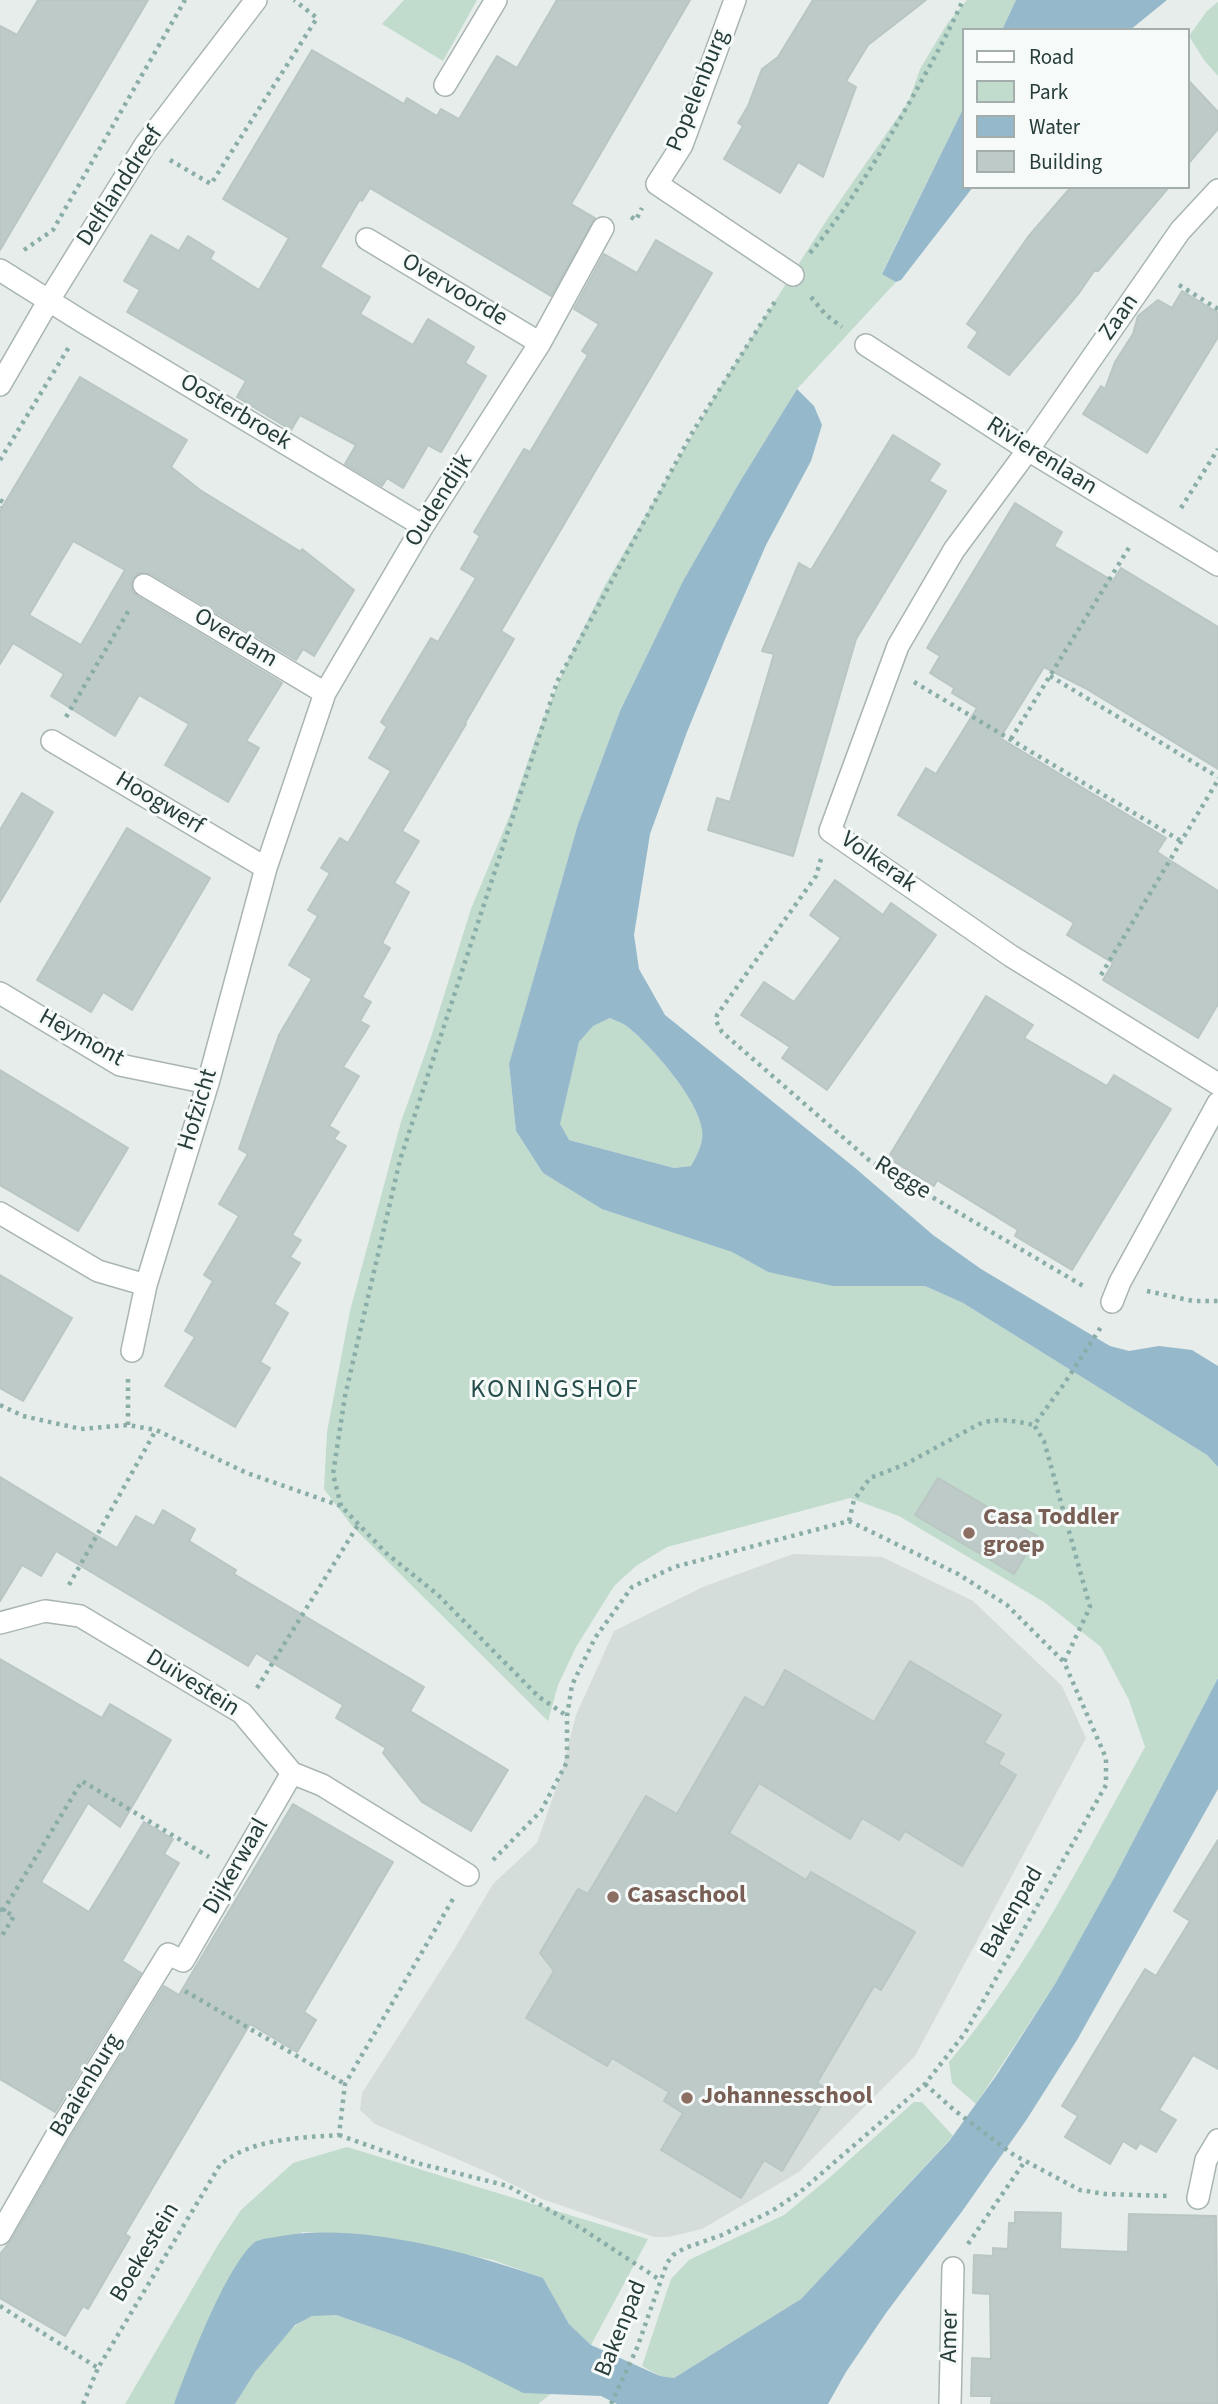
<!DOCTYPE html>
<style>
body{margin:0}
#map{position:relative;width:1218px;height:2404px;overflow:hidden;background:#e6edeb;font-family:"Source Sans 3",sans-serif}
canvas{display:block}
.legend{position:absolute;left:962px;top:28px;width:228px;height:161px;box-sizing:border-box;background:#f6faf8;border:2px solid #a3aeac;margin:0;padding:9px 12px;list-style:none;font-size:21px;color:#273d3b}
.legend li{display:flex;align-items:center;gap:14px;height:35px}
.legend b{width:35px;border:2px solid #a3aeac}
</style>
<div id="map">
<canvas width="1218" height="2404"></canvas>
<ul class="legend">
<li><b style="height:9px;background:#fff"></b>Road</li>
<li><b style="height:19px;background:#c1dbcd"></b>Park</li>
<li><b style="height:19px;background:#95b8cb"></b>Water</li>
<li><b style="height:19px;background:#becac8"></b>Building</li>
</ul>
</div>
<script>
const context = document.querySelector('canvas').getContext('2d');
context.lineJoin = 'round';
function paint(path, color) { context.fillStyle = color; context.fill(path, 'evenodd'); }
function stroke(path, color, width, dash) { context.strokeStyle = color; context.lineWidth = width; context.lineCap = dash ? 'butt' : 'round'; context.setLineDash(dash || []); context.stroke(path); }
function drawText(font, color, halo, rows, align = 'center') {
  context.font = font + ' "Source Sans 3",sans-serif'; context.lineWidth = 6; context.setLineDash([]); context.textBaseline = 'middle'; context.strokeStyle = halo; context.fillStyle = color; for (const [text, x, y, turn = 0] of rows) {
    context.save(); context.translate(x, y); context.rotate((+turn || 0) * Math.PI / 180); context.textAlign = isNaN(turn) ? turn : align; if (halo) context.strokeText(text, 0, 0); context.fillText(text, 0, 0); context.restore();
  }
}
const built = new Path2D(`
 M793 1554 882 1557 973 1601 1062 1686 1086 1738 915 2056 799 2172 702 2229 669 2237H654L542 2199 492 2174 375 2124 360 2110 362 2093 455 1948 493 1884 537 1843 561 1774 576 1715 614 1631 703 1587Z`);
const green = new Path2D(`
 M404 0H477L443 61 382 24Z
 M967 0H1016L1002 30H964V107L882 273 896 282 797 389 739 483 683 581 620 711 578 824 509 1065 516 1131 543 1173 602 1208 732 1252 768 1272 896 1285 925 1286 963 1303 1207 1455 1218 1467V1678L1114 1878 1055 1984 976 2104 952 2083 949 2062C1029 1968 1085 1855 1145 1747L1129 1700 1101 1647 1044 1602 899 1516 850 1498 667 1547 636 1566 614 1586 576 1647 558 1685 548 1721 352 1526 324 1489 327 1432 350 1311 401 1122 431 1037 471 909 510 815 535 740 567 662 604 587 719 389 828 218 909 101 920 69 947 24Z
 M1218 2V76L1204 60 1189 36 1207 11Z
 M610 1018C616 1021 624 1023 629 1028 653 1048 698 1099 702 1130 704 1143 697 1155 691 1166L674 1168 569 1140 559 1124 579 1042 593 1026Z
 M914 2102H922L953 2136 801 2299 674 2378 660 2376 642 2366 671 2279 689 2260 784 2215 829 2178Z
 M347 2147 648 2239 591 2345 569 2324 543 2278 493 2260 376 2236 302 2232 217 2302 174 2404H125L218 2245 241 2210 293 2163Z
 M336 2315 400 2337 461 2362 523 2393H552L538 2404H235C251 2378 281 2330 309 2317 316 2314 327 2315 336 2315Z`);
const water = new Path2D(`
 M1016 0H1167L1130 30H1002Z
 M964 107V187H973L901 280 896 282 882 274Z
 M797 389 814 406 822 425 811 461 766 545 726 637 687 732 650 834 634 935 639 969 665 1015 854 1167 933 1235 981 1269 1110 1346 1129 1351 1159 1346 1192 1350 1218 1366V1467L1207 1455 963 1303 925 1286H833L768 1272 732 1252 602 1209 543 1173 516 1131 509 1064 578 824 620 711 683 581 739 483ZM610 1018C616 1021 624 1023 629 1028 653 1048 698 1099 702 1130 704 1143 697 1155 691 1166L674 1168 569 1140 560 1124 579 1042 593 1026Z
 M1218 1678V1789L1077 2040 1027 2119 963 2210 886 2313 846 2372 828 2404H617L601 2396 523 2393 461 2362 400 2337 336 2315 312 2316 295 2325 256 2371 235 2404H174C189 2365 225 2267 255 2242 262 2238 273 2238 281 2236 358 2222 470 2252 543 2278L569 2324 591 2345 660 2376 674 2378 801 2299 950 2140 996 2076 1055 1984 1114 1878Z`);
const building = new Path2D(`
 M38 0H148L0 250V26L17 35Z
 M557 0H690L571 204 595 218 551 296 370 188 362 201 360 199 320 267 370 297 360 314 413 345 428 319 474 347 465 363 486 376 441 452 428 445 403 488 387 478 382 486 345 464 356 445 300 415 291 430 237 397 246 381 127 312 140 290 124 281 151 235 179 251 188 236 214 252 210 259 259 290 289 238 223 199 312 50 404 104 407 98 437 116 441 109 459 119 497 56 517 68Z
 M813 0H926L868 45 846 81 856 87 823 177 798 162 780 193 724 159 743 126 738 123 748 106 762 69 778 57Z
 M1188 80 1218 112V129L1188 164Z
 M1071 187H1169L1098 271H1094L1079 293 1009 375 968 347 978 332 967 324 1028 237Z
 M656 240 712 273 501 631 514 639 465 723 466 724 402 831 419 841 394 883 409 892 382 943 390 948 362 997 371 1002 360 1021 369 1026 343 1067 359 1076 329 1126 339 1132 334 1139 346 1146 292 1235 301 1240 290 1257 300 1263 274 1304 288 1313 260 1362 270 1368 235 1427 165 1386 195 1337 185 1331 213 1281 204 1275 239 1216 219 1204 248 1154 239 1149 279 1035 312 979 289 965 318 916 308 910 330 873 321 868 340 838 348 843 391 771 369 758 387 727 381 722 431 638 438 642 476 578 461 569 480 536 474 532 524 449 530 452 588 355 582 351 599 324 574 309 604 254 637 273Z
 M1182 291 1218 313V337L1147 453 1083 414 1101 386 1105 389 1115 362 1133 334 1138 316 1158 300 1172 308Z
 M80 377 187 440 171 467 200 490 301 552 302 549 354 590 314 656 303 649 296 660 151 574 138 573 132 579V591L137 596 282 683 246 741 259 748 228 802 165 765 189 724 139 695 115 736 51 696 64 674 13 643 0 664V511ZM73 541 125 570 81 645 29 615Z
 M893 435 940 464 929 481 946 491 856 639 793 856 708 830 717 798 730 802 774 654 762 651 799 563 811 570Z
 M1015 503 1062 532 1054 546 1113 581 1121 568 1218 627V769L1085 688 1044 667 1000 738 1166 838 1157 852 1218 891V1004L1198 1038 1103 980 1113 963 1067 935 1074 923 898 815 926 768 936 774 977 708 952 693 954 688 930 673 940 656 927 648Z
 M22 793 53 812 0 902V830Z
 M127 828 210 878 132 1010 103 992 91 1012 37 980Z
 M835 880 883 915 891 903 936 935 827 1090 782 1058 790 1047 741 1015 764 982 794 1002 841 938 810 915Z
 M986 996 1033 1025 1024 1038 1107 1086 1114 1075 1171 1109 1072 1270 1015 1236 1018 1230 937 1180 934 1186 888 1158Z
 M0 1070 128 1148 78 1231 0 1185Z
 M0 1275 72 1318 23 1401 0 1388Z
 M0 1477 117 1548 136 1516 154 1526 163 1510 195 1529 189 1541 236 1570 234 1574 424 1687 410 1711 508 1770 471 1831 422 1802 383 1753 386 1748 336 1718 343 1705 256 1653 248 1666 56 1551 41 1576 22 1565 0 1601Z
 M938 1478 1037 1536 1014 1574 915 1515Z
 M0 1659 102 1718 110 1704 171 1740 120 1827 88 1803 41 1882 89 1912 144 1822 173 1839 164 1854 179 1863 122 1961 141 1973 55 2112 0 2079Z
 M910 1661 1001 1715 984 1743 1004 1754 998 1764 1016 1775 962 1866 905 1831 899 1840 862 1818 850 1839 759 1783 729 1833 806 1880 811 1872 915 1932 881 1990 874 1986 817 2083 830 2091 782 2171 764 2160 741 2198 661 2150 683 2113 664 2101 669 2092 612 2058 607 2066 526 2018 554 1971 540 1953 578 1889 588 1894 646 1796 677 1814 745 1697 764 1708 785 1670 874 1722Z
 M293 1804 393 1862 304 2012 316 2020 297 2052 250 2024 125 2234 130 2237 88 2309 83 2306 65 2336 0 2298V2254L11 2241 69 2140 164 1986 179 1995Z
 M1218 1840V2069L1193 2055 1159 2110 1176 2120 1156 2152 1140 2143 1136 2149 1123 2141 1110 2164 1065 2137 1078 2116 1062 2106 1145 1969 1156 1976 1190 1921 1174 1911Z
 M1015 2212 1061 2213 1060 2249 1128 2252 1129 2214 1216 2216 1218 2404H1005L991 2403 992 2396H971L972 2358 991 2359 990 2294 973 2293 974 2255 993 2256V2248L1008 2249 1009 2223H1015Z`);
const path = new Path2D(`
 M170 160 211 184 317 18 294 0
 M631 217 636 220 642 208
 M24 250 53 230 185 0
 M810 253C849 207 878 157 908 105 927 71 947 36 963 0
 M1179 285 1218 309
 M811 297 826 315 842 327
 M0 460 69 347
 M0 500 3 502 0 507
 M1181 508 1218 449
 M1050 676 1218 777
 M914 682 1181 841
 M66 717 129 610
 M1011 739 1130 546
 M821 859 816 876 717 1015 716 1021 722 1032 869 1160 1085 1287
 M1101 975 1218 780
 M1147 1291 1193 1301H1218
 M0 1405 23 1416 81 1429 128 1425 156 1430 247 1473 341 1506 386 1553 437 1594 539 1697 567 1716
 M128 1425V1379
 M341 1506 333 1474 345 1396 400 1160 557 682 692 433 776 300
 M849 1521 854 1500 870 1478 906 1464 979 1424C998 1417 1015 1421 1034 1425
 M69 1585 156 1430
 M257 1688 358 1525
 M493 1860 541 1811 567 1762V1716L572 1685 595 1638 632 1587 674 1567 849 1521 958 1574 1007 1605 1064 1662
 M0 1909 14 1916 0 1939
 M3 1911 82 1781 209 1857
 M185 1991 345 2084
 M925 2084 954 2110 1014 2155 1080 2190 1105 2194 1168 2196
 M339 2135 417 2163 508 2186 584 2230 660 2280
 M968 2244 1025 2161
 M0 2306 98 2368 220 2165C252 2138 299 2138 339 2135L345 2084 453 1899
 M83 2404 98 2368
 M611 2404 637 2348 667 2263 673 2255 685 2248 722 2235 772 2211 800 2192 925 2084 965 2033 1106 1785V1758L1064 1662 1090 1607 1044 1441 1034 1425 1064 1384 1101 1327`);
const street = new Path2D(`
 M735 0 682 145 657 184 793 275
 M445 85 496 0
 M1218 190 1180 231 1028 450 954 550 898 646 830 831 1011 956 1218 1084
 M367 239 540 343
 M0 270 83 322 423 526
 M866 345 1028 450 1218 565
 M0 385 49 300 145 145 256 0
 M144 585 325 693
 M52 741 266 868
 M0 993 120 1065 208 1083
 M0 1213 98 1271 146 1285
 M1112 1302 1120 1282 1218 1103
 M132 1351 146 1285 208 1083 266 868 325 693 423 526 540 343 603 228
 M0 1623 45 1611 80 1616 242 1713 292 1773 322 1785 468 1875
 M1198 2198 1206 2160 1218 2140
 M0 2234 58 2133 168 1954 183 1961 292 1773
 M950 2404 953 2268`);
const markers = [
 [969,1533,7,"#8d6e63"],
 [613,1897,7,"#8d6e63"],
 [687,2098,7,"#8d6e63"]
];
const streetNames = [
 ["Popelenburg",699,91,-68],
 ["Delflanddreef",121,187,-57],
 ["Overvoorde",454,291,31],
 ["Zaan",1120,318,-55],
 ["Oosterbroek",235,413,31],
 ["Rivierenlaan",1041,457,32],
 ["Oudendijk",440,501,-58],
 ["Overdam",235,639,31],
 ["Hoogwerf",159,804,31],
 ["Volkerak",878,863,35],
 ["Heymont",81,1039,29],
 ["Hofzicht",199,1110,-73],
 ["Regge",902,1179,31],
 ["Duivestein",192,1684,32],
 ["Dijkerwaal",237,1867,-60],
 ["Bakenpad",1013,1913,-60],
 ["Baaienburg",87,2086,-59],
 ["Boekestein",146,2253,-59],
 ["Bakenpad",622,2329,-68],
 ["Amer",951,2336,-89]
];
const educationNames = [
 ["Casa Toddler",983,1519],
 ["groep",983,1547],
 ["Casaschool",627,1897],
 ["Johannesschool",701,2098]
];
const neighbourhoodNames = [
 ["KONINGSHOF",555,1391]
];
paint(built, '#d4ddda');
paint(green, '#c1dbcd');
paint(water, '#95b8cb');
paint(building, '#becac8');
stroke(building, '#b9c6c3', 2);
stroke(street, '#a9b5b3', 24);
stroke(path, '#8aada8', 4.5, [3.5, 5]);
stroke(street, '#fff', 21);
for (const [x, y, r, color] of markers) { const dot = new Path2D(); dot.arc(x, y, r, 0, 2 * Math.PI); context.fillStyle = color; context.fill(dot); stroke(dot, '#f6faf8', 2.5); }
drawText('24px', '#273d3b', '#f6faf8', streetNames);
drawText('bold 24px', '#785e54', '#f6faf8', educationNames, 'left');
context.letterSpacing = '2px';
drawText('26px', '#254d4b', '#f6faf8', neighbourhoodNames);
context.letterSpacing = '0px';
</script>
